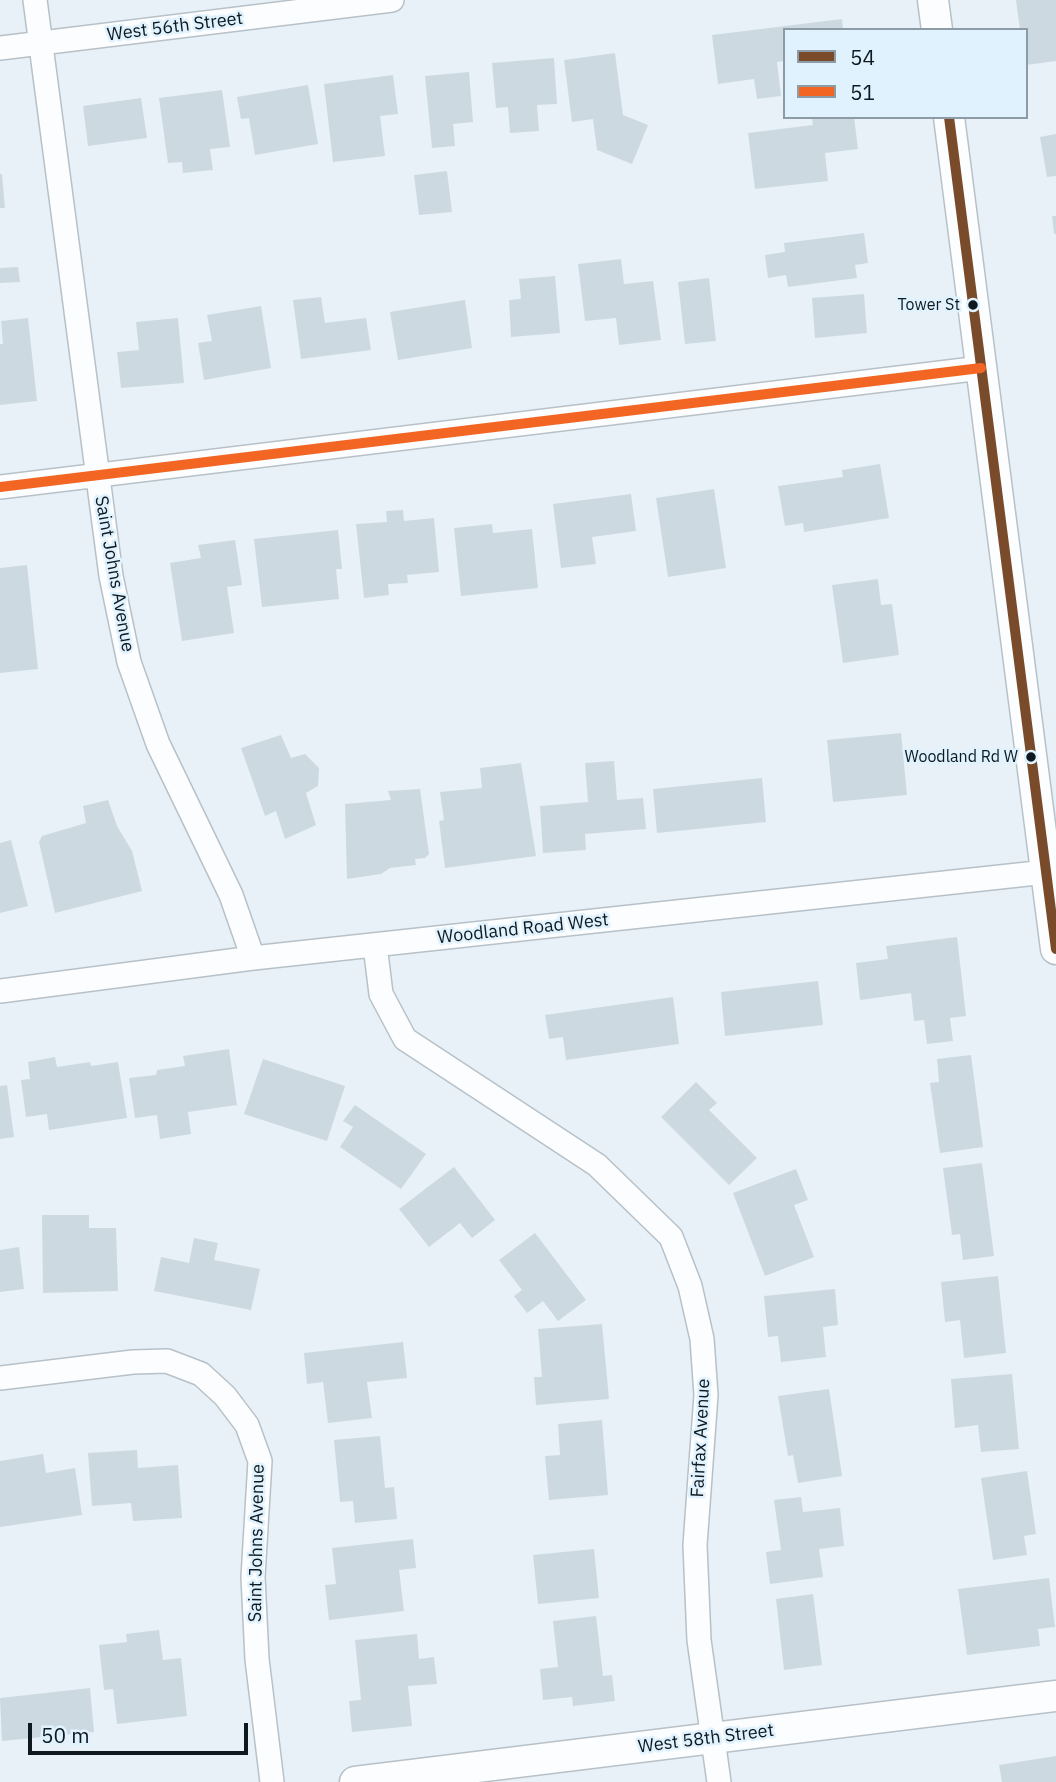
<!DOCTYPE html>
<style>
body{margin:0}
#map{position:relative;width:1056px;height:1782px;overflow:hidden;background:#e7f1f7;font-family:"IBM Plex Sans",sans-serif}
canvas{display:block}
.legend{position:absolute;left:783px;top:28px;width:245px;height:91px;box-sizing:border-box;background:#e0f2fe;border:2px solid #8c9ba5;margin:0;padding:9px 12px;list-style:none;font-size:21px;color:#0e181f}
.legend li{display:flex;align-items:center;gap:14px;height:35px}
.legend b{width:35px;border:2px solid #8c9ba5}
.scale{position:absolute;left:28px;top:1723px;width:220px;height:32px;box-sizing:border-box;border:4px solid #0e181f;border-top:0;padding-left:9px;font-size:21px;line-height:24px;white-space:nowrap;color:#0e181f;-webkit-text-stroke:5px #e0f2fe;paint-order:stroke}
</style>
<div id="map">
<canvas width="1056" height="1782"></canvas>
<ul class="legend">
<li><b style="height:9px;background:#7a4b2a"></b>54</li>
<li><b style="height:9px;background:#f26522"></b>51</li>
</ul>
<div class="scale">50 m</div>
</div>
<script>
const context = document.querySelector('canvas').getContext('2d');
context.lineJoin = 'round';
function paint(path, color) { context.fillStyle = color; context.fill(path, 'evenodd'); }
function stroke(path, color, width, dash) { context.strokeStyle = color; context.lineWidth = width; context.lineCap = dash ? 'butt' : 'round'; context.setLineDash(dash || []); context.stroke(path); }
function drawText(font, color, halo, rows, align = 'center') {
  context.font = font + ' "IBM Plex Sans",sans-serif'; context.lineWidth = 5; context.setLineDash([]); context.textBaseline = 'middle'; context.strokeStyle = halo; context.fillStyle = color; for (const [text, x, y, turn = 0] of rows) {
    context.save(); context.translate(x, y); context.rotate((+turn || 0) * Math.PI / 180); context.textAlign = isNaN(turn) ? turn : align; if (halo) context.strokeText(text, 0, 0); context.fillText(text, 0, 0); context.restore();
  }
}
const building = new Path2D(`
 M1016 0H1056V61L1026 65V30H1020Z
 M842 19 843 30H785V61L777 62 781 96 757 99 754 79 718 84 712 35Z
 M615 53 623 115 648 125 632 164 597 150 593 119 572 122 564 60Z
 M554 58 557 104 537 105 539 131 510 133 508 107 496 108 492 63Z
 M469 72 473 122 453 124 455 146 432 148 425 76Z
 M393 75 398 114 380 116 385 156 333 162 324 84Z
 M308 85 318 144 255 155 249 118 241 119 237 97Z
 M222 90 230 147 210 149 213 170 183 173 182 162 168 163 159 98Z
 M141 98 147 138 88 146 83 106Z
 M812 117H854L858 149 825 153 828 181 755 189 748 133 813 125Z
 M1056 134V176L1047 177 1040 137Z
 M447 171 452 212 419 215 414 175Z
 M0 174H2L5 208H0Z
 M1052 216H1056V234H1054Z
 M864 233 868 263 855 265 857 278 788 287 786 275 768 278 765 255 785 252 784 243Z
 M621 259 624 284 653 281 661 340 619 345 616 318 585 321 578 264Z
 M18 267 20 282 0 283V268Z
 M555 276 560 333 511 337 509 300 521 299 519 279Z
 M709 278 716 341 685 344 678 282Z
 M864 294 867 333 815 338 812 298Z
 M321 297 325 323 366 318 371 350 301 359 293 300Z
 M465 300 472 348 398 360 390 312Z
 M261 306 271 368 204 380 198 343 212 341 207 315Z
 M28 318 37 401 0 405V344H3L1 321Z
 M178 318 184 383 121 388 117 352 139 350 136 322Z
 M880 464 889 518 804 532 803 523 785 526 778 486 843 477 842 470Z
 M714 489 726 568 668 577 656 498Z
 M631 494 636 531 592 537 596 564 561 568 553 504Z
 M403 510 404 521 434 518 439 572 407 575 408 583 388 584 389 595 364 598 356 524 387 522 386 511Z
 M492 524 493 533 532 529 538 588 461 596 454 528Z
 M338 530 342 569H336L339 599 262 607 254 539Z
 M235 540 242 585 227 587 234 633 182 641 170 563 201 558 198 545Z
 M27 565 38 669 0 673V568Z
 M878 579 881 605 892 604 899 655 843 663 832 585Z
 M901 733 907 795 833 802 827 740Z
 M281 735 291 758 305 754 319 768 318 786 306 793 316 825 285 839 276 811 265 816 241 748Z
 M614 761 617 800 643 798 646 829 585 834 586 850 543 853 540 806 588 802 585 763Z
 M521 763 536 856 445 868 439 821 444 820 440 792 482 788 480 768Z
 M762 778 766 822 657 833 653 789Z
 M420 789 429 854 425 858 415 859 416 865 390 868 381 874 347 879 345 804 391 800 388 791Z
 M108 800 117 826 132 851 142 891 55 913 39 842 42 836 86 823 83 806Z
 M11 840 28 906 0 913V843Z
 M957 937 966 1016 950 1018 953 1041 927 1044 924 1020 914 1021 911 993 860 1000 856 963 888 959 886 946Z
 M818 981 823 1025 725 1036 721 992Z
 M673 997 679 1044 566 1060 563 1037 549 1039 545 1015Z
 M229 1049 237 1105 188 1112 191 1134 160 1139 157 1115 135 1118 129 1078 156 1075 157 1070 185 1066 183 1056Z
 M971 1055 983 1147 940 1153 930 1083 939 1082 937 1059Z
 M55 1057 57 1067 90 1062 91 1066 118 1062 127 1118 49 1130 47 1114 26 1117 21 1080 30 1079 28 1062Z
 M263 1059 345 1086 327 1141 244 1114Z
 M696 1082 717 1103 709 1110 757 1158 729 1185 661 1117Z
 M7 1085 14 1137 0 1139V1086Z
 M355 1105 426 1154 401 1189 340 1147 353 1127 343 1121Z
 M982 1163 994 1256 963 1260 960 1234 952 1235 943 1168Z
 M454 1167 495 1220 472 1238 460 1223 429 1247 399 1209Z
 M796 1169 808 1200 794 1205 814 1257 765 1276 733 1193Z
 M42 1215H89V1228H116L118 1291 43 1293Z
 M535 1233 586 1300 558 1321 543 1301 527 1313 514 1296 522 1290 499 1260Z
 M194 1238 218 1243 214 1260 260 1269 251 1310 154 1291 161 1257 189 1263Z
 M19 1247 24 1289 0 1292V1250Z
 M998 1276 1006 1353 964 1358 960 1320 945 1322 941 1282Z
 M835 1289 838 1325 823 1327 826 1357 781 1362 778 1336 768 1337 764 1296Z
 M602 1324 609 1399 536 1405 534 1377H542L538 1329Z
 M403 1342 407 1378 367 1382 372 1418 328 1423 323 1382 307 1384 304 1353Z
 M1012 1374 1019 1449 981 1452 978 1425 955 1428 951 1379Z
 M829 1389 842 1476 798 1483 793 1455 788 1456 778 1396Z
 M602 1420 608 1495 549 1500 545 1456 560 1455 558 1424Z
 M380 1436 385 1488 394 1487 397 1519 355 1523 353 1501 340 1502 334 1440Z
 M137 1450 138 1468 178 1465 182 1518 133 1521 131 1503 92 1506 88 1453Z
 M43 1454 46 1473 75 1468 82 1515 0 1527V1461Z
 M1027 1471 1036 1534 1024 1536 1027 1555 993 1560 981 1478Z
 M801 1497 803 1512 840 1508 844 1546 819 1549 823 1577 770 1584 766 1552 781 1550 774 1500Z
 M413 1539 416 1568 399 1570 404 1611 329 1620 325 1585 336 1584 332 1548Z
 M594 1549 599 1598 538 1604 533 1555Z
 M1049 1578 1055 1627 1038 1629 1040 1646 967 1655 958 1589Z
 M813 1594 822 1665 784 1670 776 1599Z
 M596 1616 603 1676 612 1675 615 1701 573 1706 572 1697 543 1700 540 1669 558 1667 553 1621Z
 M159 1630 163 1660 181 1658 187 1716 117 1724 113 1689 104 1690 99 1645 127 1642 126 1634Z
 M417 1634 419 1659 434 1657 437 1684 408 1686 412 1726 352 1732 349 1701 361 1700 355 1640Z
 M90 1688 94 1732 2 1741 0 1698Z
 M1056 1756V1782H1002L999 1765Z`);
const minor = new Path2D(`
 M35 0 111 576 129 662 158 744 231 895 253 958
 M0 48 392 0
 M0 487 981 368
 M375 945 381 994 405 1039 597 1165 671 1237 690 1286 702 1339 706 1395 695 1545 699 1640 719 1782
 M0 991 253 958 1046 872
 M0 1378 133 1362 167 1361 201 1374 225 1396 247 1425 260 1461 253 1577 257 1659 272 1782`);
const tertiary = new Path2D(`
 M933 0 937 30
 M949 117 1056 949
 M355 1782 1056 1696`);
const bus1 = new Path2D(`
 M949 117 1056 949`);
const bus2 = new Path2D(`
 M0 487 981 368`);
const markers = [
 [973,305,6,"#0e181f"],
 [1031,757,6,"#0e181f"]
];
const busNames = [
 ["Tower St",960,305],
 ["Woodland Rd W",1018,757]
];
const streetNames = [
 ["West 56th Street",175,27,-7],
 ["Saint Johns Avenue",114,574,80],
 ["Woodland Road West",523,929,-6],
 ["Fairfax Avenue",701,1438,-87],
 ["Saint Johns Avenue",257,1543,-89],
 ["West 58th Street",706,1739,-7]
];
paint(building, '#cdd9e1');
stroke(minor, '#b8c1c8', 26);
stroke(tertiary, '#b8c1c8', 33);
stroke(minor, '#fbfdfe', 23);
stroke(tertiary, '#fbfdfe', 30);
stroke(bus1, '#7a4b2a', 10);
stroke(bus2, '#f26522', 10);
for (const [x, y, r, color] of markers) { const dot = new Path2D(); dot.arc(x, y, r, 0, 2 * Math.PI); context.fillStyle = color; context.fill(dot); stroke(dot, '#e0f2fe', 2.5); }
drawText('16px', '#0e181f', '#e0f2fe', busNames, 'right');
drawText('18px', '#0e181f', '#e0f2fe', streetNames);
</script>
